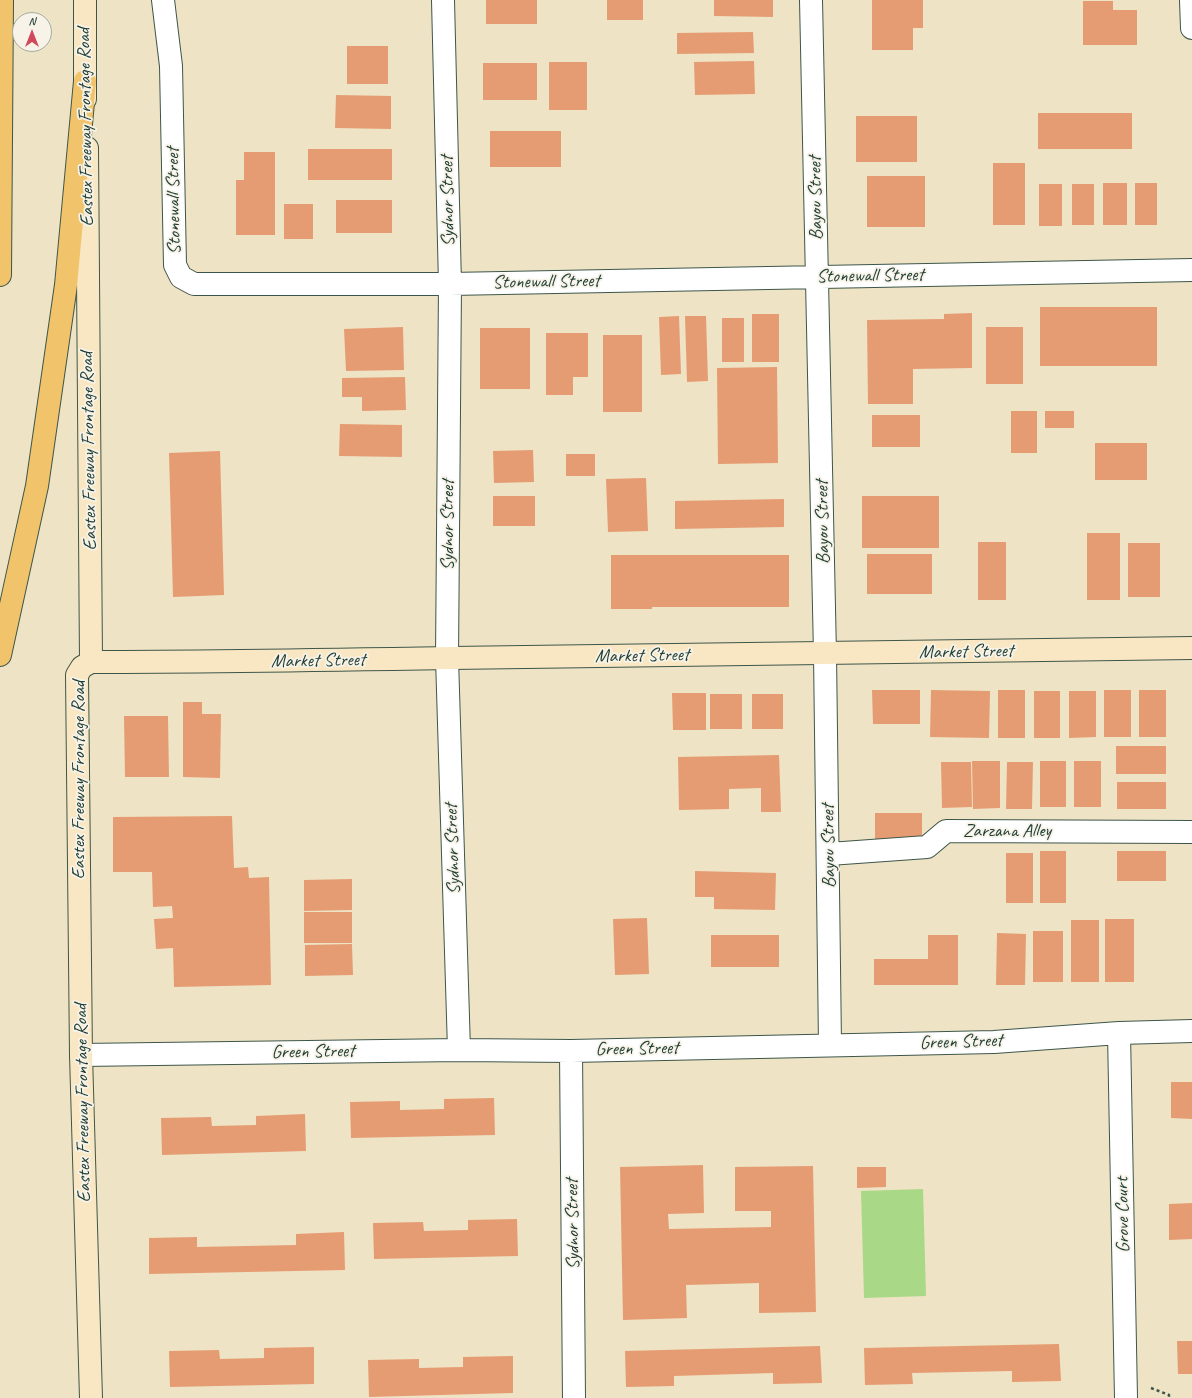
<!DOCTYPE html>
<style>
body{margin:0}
#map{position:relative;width:1192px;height:1398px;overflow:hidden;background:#eee3c5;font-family:Caveat,sans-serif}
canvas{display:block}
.north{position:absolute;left:12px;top:12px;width:40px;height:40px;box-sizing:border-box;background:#f7f3e8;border:1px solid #a1aaa0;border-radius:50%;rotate:0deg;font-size:11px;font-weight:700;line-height:16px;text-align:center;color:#1f3d34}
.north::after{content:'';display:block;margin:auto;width:14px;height:18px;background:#d1495b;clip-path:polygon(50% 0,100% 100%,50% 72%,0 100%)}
</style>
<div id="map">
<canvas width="1192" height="1398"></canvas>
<div class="north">N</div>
</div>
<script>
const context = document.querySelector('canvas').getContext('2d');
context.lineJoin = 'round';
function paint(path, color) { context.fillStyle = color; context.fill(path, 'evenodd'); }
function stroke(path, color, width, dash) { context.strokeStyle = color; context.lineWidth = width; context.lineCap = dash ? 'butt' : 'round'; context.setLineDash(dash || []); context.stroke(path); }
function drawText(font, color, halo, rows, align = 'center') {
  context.font = font + ' Caveat,sans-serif'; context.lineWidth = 3.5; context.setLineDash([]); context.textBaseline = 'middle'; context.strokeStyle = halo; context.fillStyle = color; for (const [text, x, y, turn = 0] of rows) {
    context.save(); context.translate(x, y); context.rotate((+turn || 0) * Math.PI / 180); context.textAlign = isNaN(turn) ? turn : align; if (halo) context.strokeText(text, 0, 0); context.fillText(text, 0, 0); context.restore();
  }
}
const green = new Path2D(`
 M923 1189 926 1296 864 1298 861 1191Z`);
const building = new Path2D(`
 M486 0H537V24H486Z
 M607 0H643V20H607Z
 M714 0H773V17L714 16Z
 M872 0H923V28H913V50H872Z
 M1083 1H1113V10H1137V45H1083Z
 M753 32 754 53 677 54V33Z
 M347 46H388V84H347Z
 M754 61 755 94 695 95 694 62Z
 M549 62H587V110H549Z
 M483 63H537V100H483Z
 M336 95 391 96V129L335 128Z
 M1038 113H1132V149H1038Z
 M856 116H917V162H856Z
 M490 131H561V167H490Z
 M308 149H392V180H308Z
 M244 152H275V235H236V180H244Z
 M993 163H1025V225H993Z
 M867 176H925V227H867Z
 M1103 183H1127V225H1103Z
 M1135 183H1157V225H1135Z
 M1039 184H1062V226H1039Z
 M1072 184H1094V225H1072Z
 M336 200H392V233H336Z
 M284 204H313V239H284Z
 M1040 307H1157V366H1040Z
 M972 313V368L913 369V404H868L867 320 944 319V314Z
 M752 314H779V362H752Z
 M679 316 681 374 661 375 659 317Z
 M685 316H706L708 381 687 382Z
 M722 318H744V362H722Z
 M403 327 404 370 346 371 344 329Z
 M986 327H1023V384H986Z
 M480 328H530V389H480Z
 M546 333H588V377H573V395H546Z
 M603 335H642V412H603Z
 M777 367 778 463 718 464 717 368Z
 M405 377 406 410 362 411V397H342V378Z
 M1011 411H1037V453H1011Z
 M1045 411H1074V428H1045Z
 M872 415H920V447H872Z
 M340 424 402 425V457L339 456Z
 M1095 443H1147V480H1095Z
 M533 450 534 482 494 483 493 451Z
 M220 451 224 595 173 597 169 453Z
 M566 454H595V476H566Z
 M646 478 648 531 608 532 606 479Z
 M493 496H535V526H493Z
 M862 496H939V548H862Z
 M784 499V527L675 529V501Z
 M1087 533H1120V600H1087Z
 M978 542H1006V600H978Z
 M1128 543H1160V597H1128Z
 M867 554H932V594H867Z
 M611 555H789V607H652V609H611Z
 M872 690H920V724H873Z
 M931 690 990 691 989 738 930 737Z
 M998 690H1025V738H998Z
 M1104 690H1131V737H1104Z
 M1139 690H1166V737H1139Z
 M1034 691H1060V738H1034Z
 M1069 691H1096V737L1069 738Z
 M672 693H706V730H673Z
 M710 694H742V729H710Z
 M752 694H783V729H752Z
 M183 702H202V714H221L220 778 183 777Z
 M124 716H168L169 777H125Z
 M1116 746H1166V774H1116Z
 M779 755 781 812H761V788L729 789V809L679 810 678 757Z
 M972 761H1000V808L973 809Z
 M1040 761H1066V807H1040Z
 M1074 761H1101V807H1074Z
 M941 762H971L972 807 942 808Z
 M1007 762H1033L1032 809H1006Z
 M1117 782H1166V809H1117Z
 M875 813H922V841H875Z
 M232 816 234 868 248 867 249 878 269 877 271 985 174 987 173 948 156 949 154 919 173 918 172 906 153 907 152 872H113V817Z
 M1040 851H1066V903H1040Z
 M1117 851H1166V881H1117Z
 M1006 853H1033V903H1006Z
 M695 871 776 873 775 910 714 909V897H695Z
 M352 879V910L304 911V880Z
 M304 912H352V943H304Z
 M647 918 649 974 615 975 613 919Z
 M1105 919H1134V982H1105Z
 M1071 920H1099V982H1071Z
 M1033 931H1063V982H1033Z
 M997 933 1026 934 1025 985H996Z
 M711 935H779V967H711Z
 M928 935H958V985H874V959H928Z
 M352 944 353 975 305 976V945Z
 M1171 1082H1192V1119L1171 1118Z
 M494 1098 495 1135 351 1138 350 1102 400 1101V1110L444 1109V1099Z
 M305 1114 306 1151 162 1155 161 1118 211 1117 212 1126 256 1125V1116Z
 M703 1165 704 1213 668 1214 669 1229 771 1227V1211H735V1167L813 1166 816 1312 759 1313V1283L686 1285 687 1318 623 1320 620 1167Z
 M857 1167H886V1187L857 1188Z
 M1192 1203V1239L1169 1240V1204Z
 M517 1219 518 1256 374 1259 373 1223 423 1222 424 1231 468 1230V1220Z
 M344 1232 345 1270 149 1274V1238L197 1237V1247L296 1245V1234Z
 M1177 1341H1192V1374H1178Z
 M1059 1344 1061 1381 1012 1382V1371L912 1373 913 1384 865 1385 864 1348Z
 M820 1346 822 1383 773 1384V1373L674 1376V1386L626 1387 625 1351Z
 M314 1347V1384L170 1387 169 1351 219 1350 220 1359 264 1358V1348Z
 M513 1356V1393L369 1397 368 1360 419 1359V1368L463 1367V1357Z`);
const path = new Path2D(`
 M1151 1388 1169 1395V1398`);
const street = new Path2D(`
 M163 0 171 66 175 265 181 277 194 284H450L1192 270
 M443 0 450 284 447 658 459 1050
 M811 0 825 654 830 1045
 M1191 0 1192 28
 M829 854 927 847 946 831 1192 832
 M1119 1033 1126 1398
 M571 1051 574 1398
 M81 1055 459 1050 571 1051 994 1042 1119 1033 1192 1031`);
const secondary = new Path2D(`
 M85 0V99
 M87 148 91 662
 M91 1398 81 1055 77 675 82 667 91 662C211 662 331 660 451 658 698 655 945 652 1192 648`);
const highway = new Path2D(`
 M0 275 2 0
 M0 655 37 486 66 285 85 81`);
const streetNames = [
 ["Eastex Freeway Frontage Road",86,127,-91],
 ["Bayou Street",816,198,-91],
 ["Stonewall Street",174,201,-91],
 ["Sydnor Street",448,201,-91],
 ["Stonewall Street",870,276,-1],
 ["Stonewall Street",546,282,-1],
 ["Eastex Freeway Frontage Road",89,451,-91],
 ["Bayou Street",823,522,-91],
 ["Sydnor Street",448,525,-90],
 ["Market Street",966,652,-1],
 ["Market Street",642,656,-1],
 ["Market Street",318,661,-1],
 ["Eastex Freeway Frontage Road",79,780,-90],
 ["Zarzana Alley",1007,831],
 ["Bayou Street",829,846,-91],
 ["Sydnor Street",453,849,-92],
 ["Green Street",961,1042,-2],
 ["Green Street",637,1049,-1],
 ["Green Street",313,1052,-1],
 ["Eastex Freeway Frontage Road",83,1103,-91],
 ["Grove Court",1123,1215,-91],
 ["Sydnor Street",573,1224,-91]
];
paint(green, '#a9d987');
paint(building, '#e69c72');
stroke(street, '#3e564a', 24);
stroke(secondary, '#3e564a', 24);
stroke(highway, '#3e564a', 24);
stroke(path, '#3e564a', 2.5, [3, 3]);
stroke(street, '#fff', 22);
stroke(secondary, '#f9e7c3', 22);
stroke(highway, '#f1c36a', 22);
drawText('19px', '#1f3d34', '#f7f3e8', streetNames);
</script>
